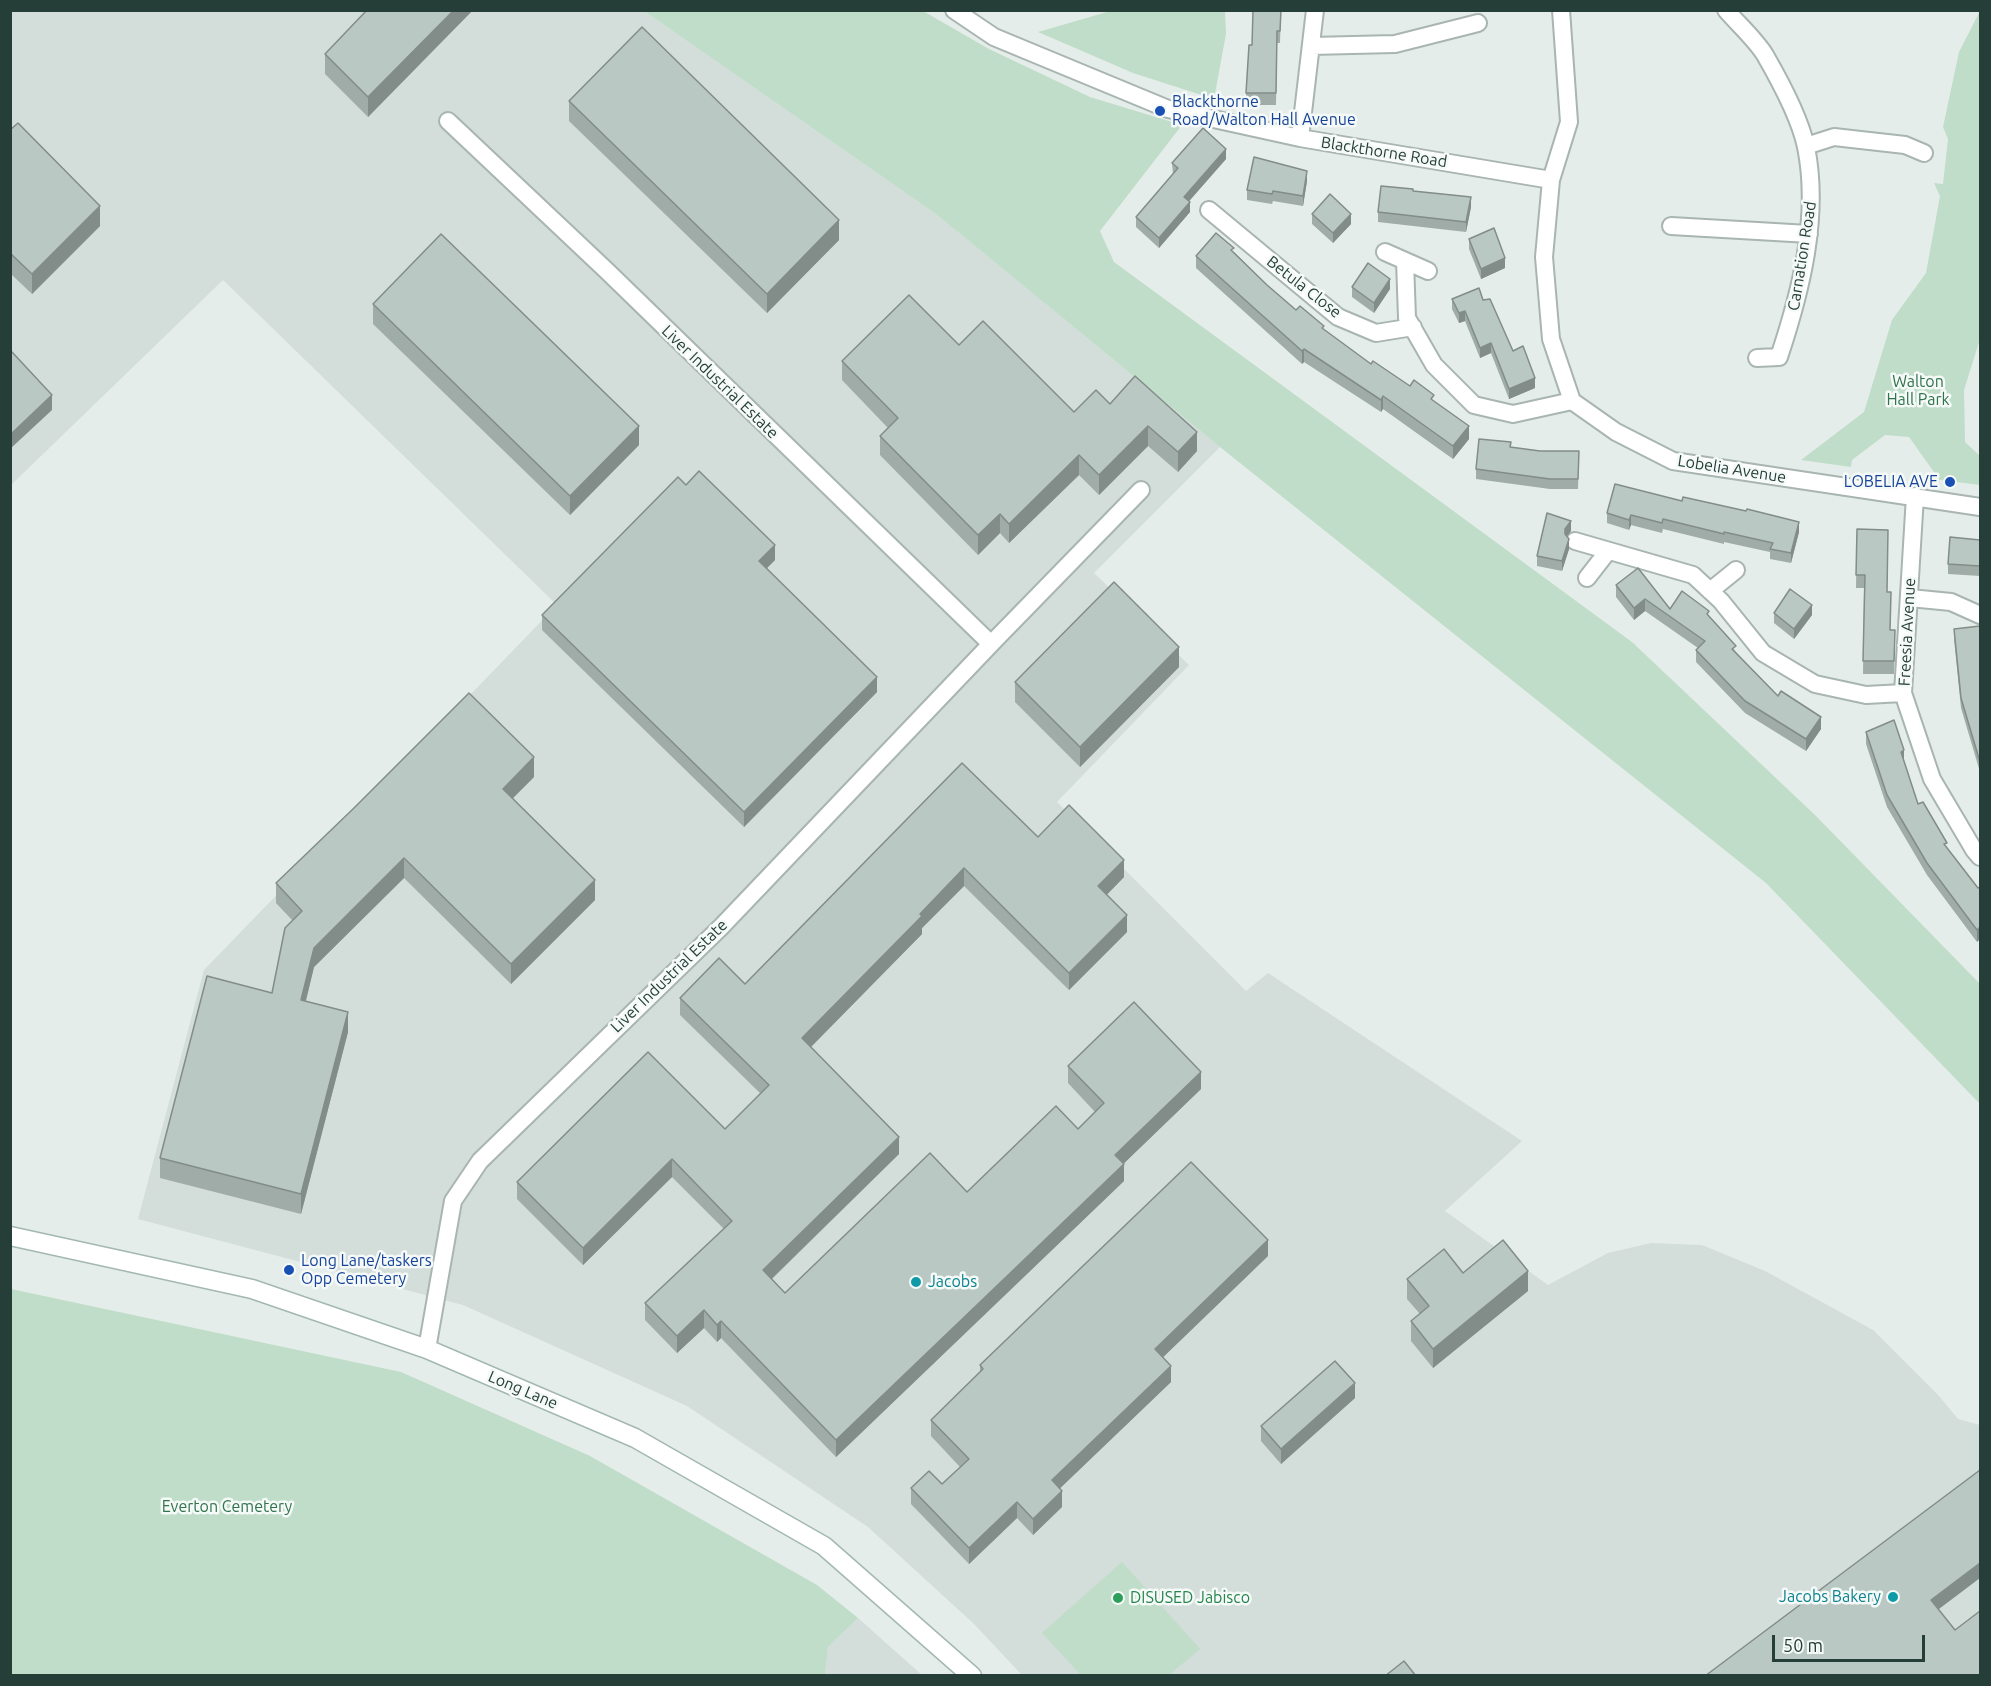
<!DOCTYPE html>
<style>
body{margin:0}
#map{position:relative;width:1991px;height:1686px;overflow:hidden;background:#e5edea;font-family:Ubuntu,sans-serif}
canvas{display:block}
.frame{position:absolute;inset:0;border:12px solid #253e38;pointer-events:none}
.scale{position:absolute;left:1772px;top:1635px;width:153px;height:27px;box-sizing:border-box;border:3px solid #253e38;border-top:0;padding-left:8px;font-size:18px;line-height:21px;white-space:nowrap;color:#253e38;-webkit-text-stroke:4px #f5faf8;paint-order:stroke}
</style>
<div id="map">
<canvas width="1991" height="1686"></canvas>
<div class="frame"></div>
<div class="scale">50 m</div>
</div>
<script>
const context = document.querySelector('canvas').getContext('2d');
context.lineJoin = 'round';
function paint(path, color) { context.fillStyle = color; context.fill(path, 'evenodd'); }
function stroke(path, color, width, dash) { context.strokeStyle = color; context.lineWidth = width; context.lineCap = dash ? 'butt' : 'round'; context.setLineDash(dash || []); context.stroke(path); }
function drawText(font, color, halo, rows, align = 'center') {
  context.font = font + ' Ubuntu,sans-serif'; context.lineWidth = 5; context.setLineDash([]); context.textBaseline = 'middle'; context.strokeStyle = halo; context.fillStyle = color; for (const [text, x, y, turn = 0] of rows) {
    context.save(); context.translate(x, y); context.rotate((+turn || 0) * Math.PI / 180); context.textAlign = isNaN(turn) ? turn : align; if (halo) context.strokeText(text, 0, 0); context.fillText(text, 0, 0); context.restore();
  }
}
const built = new Path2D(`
 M11 11H644L936 214 1220 447 1094 573 1189 665 1057 802 1246 991 1268 973 1522 1141 1445 1211 1548 1285 1608 1253 1651 1243 1702 1245 1765 1271 1873 1330 1939 1396 1958 1419 1980 1425V1675H1022L974 1624 868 1527 687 1406 463 1305 138 1219 204 970 557 605 223 280 11 485Z
 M858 1618 922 1675 825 1676 828 1647Z`);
const green = new Path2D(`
 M1114 10 1225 11 1226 34 1214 99 1133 73 1038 32Z
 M644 11H923L989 49 1090 97 1182 125 1100 231 1114 262 1632 642 1816 816 1980 984V1104L1766 883 1220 447 936 214Z
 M1980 11V339L1964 390 1965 442 1980 456V485L1934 479V472L1909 437 1885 435 1852 460 1851 467 1801 460 1864 412 1892 320 1926 273 1940 196 1934 183 1943 184 1948 139 1943 127 1959 52Z
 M11 1289 401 1372 590 1456 817 1585 858 1618 828 1647 825 1675H11Z
 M1122 1562 1200 1649 1169 1675H1081L1042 1633Z`);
const minor = new Path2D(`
 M954 10 994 37 1168 109 1300 138 1551 180
 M1561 10 1569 122 1551 180 1544 257 1551 339 1572 401 1616 432 1673 461 1980 507
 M1726 10C1739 25 1755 39 1765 55 1780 81 1800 118 1806 147 1820 216 1801 291 1779 357L1757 358
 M1311 46 1395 44 1478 23
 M1300 138 1315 10
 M1806 146 1834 137 1905 145 1924 153
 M1209 210 1338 317 1376 333 1413 327
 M1671 226 1809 234
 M1385 252 1428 271
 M1405 261 1407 318 1434 365 1474 405 1513 414 1572 401
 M1915 496 1903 693 1932 779 1974 850 1980 857
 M1575 541 1693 575 1721 601 1763 653 1815 684 1866 695 1903 693
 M1587 578 1608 551
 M1710 591 1736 570
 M1910 598 1951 602 1980 615
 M991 644 1141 490
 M427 1349 453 1201 480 1161 721 927 991 644 607 271 448 121`);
const secondary = new Path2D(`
 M10 1236 252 1289 427 1349 635 1438 824 1546 972 1676`);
const wall = new Path2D(`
 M367 10H473L368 117 325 74V54Z
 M1281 10 1280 43H1277L1276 105H1246V93L1252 45Z
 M569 101 839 240 767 313 569 121Z
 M10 130 100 226 32 294 10 273Z
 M1226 159 1189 201 1190 212 1159 248 1136 227V217L1173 174 1172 163Z
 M1307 181 1303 206 1273 201 1272 204 1247 200V190Z
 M1413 191 1471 207 1466 232 1378 222V212Z
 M1312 214 1351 224 1333 243 1312 224Z
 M1469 239 1505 268 1481 279 1469 249Z
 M1234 252 1267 285 1296 310 1371 364 1434 401 1469 439 1453 459 1383 409 1381 412 1304 362 1302 364 1196 268V256Z
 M1352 287 1390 289 1374 313 1352 297Z
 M1452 299 1483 300 1535 388 1509 399 1491 353 1480 358 1465 321 1459 323 1452 309Z
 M373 304 639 445 570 515 373 324Z
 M959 345 1074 412 1110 404 1197 451 1178 472 1148 446 1099 495 1079 475 1009 543 1000 533 978 555 880 455V436L888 428 842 380V361Z
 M1511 447 1540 451H1579L1578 489H1550L1476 479V469Z
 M686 485 775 560 767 568 877 692 744 827 542 630V615Z
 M1607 513 1799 532 1791 563 1770 559V552L1724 542V544L1663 529 1662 533 1631 525 1629 530 1607 523Z
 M1857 529 1887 592 1891 605 1890 630 1895 643 1894 674H1863L1864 588H1856Z
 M1571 531 1567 536 1569 549 1562 571 1537 566V556Z
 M1980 540V576L1948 574V564Z
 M1616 585 1670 609 1709 616 1736 652 1778 696 1821 729 1806 751 1745 713 1696 662V650L1698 648 1645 611 1634 620 1616 597Z
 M1774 613 1812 615 1794 639 1774 623Z
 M1980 626V772L1961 708 1954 639V629Z
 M1179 667 1080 767 1015 702V682Z
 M1866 732 1904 762 1918 804 1947 848 1978 888 1977 942 1927 875 1887 807 1866 744Z
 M962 763 1038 837 1124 877 1106 895 1127 932 1069 990 964 886 922 928V934L811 1047 899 1154 772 1279 785 1293 967 1192 1078 1129 1095 1112 1068 1083V1066L1201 1089 1123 1164 1124 1181 836 1457 721 1338 717 1342 704 1328 677 1353 645 1320V1303L724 1229 672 1177 583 1265 517 1199V1182L725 1129 761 1094 680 1015V998L745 984Z
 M534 777 513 798 595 900 511 984 404 878 314 967 306 1001 348 1032 301 1214 160 1178V1158L272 993 293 921 276 903V883Z
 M1268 1256 1163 1357 1171 1382 1060 1488 1062 1507 1033 1535 1017 1518 969 1564 911 1504V1488L942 1484 960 1467 931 1436V1420L980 1372V1365Z
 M1463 1273 1528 1291 1433 1368 1411 1341V1321L1420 1314 1407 1299V1279Z
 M1355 1398 1281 1464 1261 1441V1426Z`);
const shadedWall = new Path2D(`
 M454 10H473L368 117V97Z
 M1226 149V159L1184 207V197Z
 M1307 171V181L1303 206V196Z
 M1471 197V207L1466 232V222Z
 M1190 202V212L1159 248V238Z
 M100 206V226L32 294V274Z
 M1351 214V224L1333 243V233Z
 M839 220V240L767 313V294Z
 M1505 258V268L1481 279V269Z
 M1390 279V289L1374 313V303Z
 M1465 311V321L1459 323V313Z
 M1491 343V353L1480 358V348Z
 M1304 349V362L1302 364V351Z
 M1535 378V388L1509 399V389Z
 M52 395V410L10 449V435Z
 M1383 396V409L1381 412V400Z
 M639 426V445L570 515V496Z
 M1148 426V446L1099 495V475Z
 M1469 426V439L1453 459V446Z
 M1197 432V451L1178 472V452Z
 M1079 455V475L1009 543V524Z
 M1000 514V533L978 555V535Z
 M1631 515V525L1629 530V520Z
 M1571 521V531L1565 539V529Z
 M1799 522V532L1791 563V553Z
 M1569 539V549L1562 571V561Z
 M775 545V560L759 576V561Z
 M1645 599V611L1634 620V608Z
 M1812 605V615L1794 639V629Z
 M1179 647V667L1080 767V747Z
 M877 677V692L744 827V812Z
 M1821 717V729L1806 751V739Z
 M1904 750V762L1901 752Z
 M534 757V777L503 808V789Z
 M404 858V878L314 967 301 1020V1000L314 948Z
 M1124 860V877L1098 904V886Z
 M964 868V886L922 928V934L802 1056V1038L920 914Z
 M595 880V900L511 984V964Z
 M1127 915V932L1069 990V973Z
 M1980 927V939L1977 942V930Z
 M348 1012V1032L301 1214V1194Z
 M1201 1072V1089L1115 1172V1155Z
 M899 1137V1154L763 1287V1270Z
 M672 1159V1177L583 1265V1248Z
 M1124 1164V1181L836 1457V1440Z
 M1268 1240V1256L1155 1365V1349Z
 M1528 1271V1291L1433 1368V1349Z
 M704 1310V1328L677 1353V1336Z
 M721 1321V1338L717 1342V1325Z
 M1171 1366V1382L1052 1496V1480Z
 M1355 1383V1398L1281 1464V1449Z
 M1062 1491V1507L1033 1535V1519Z
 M1017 1502V1518L969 1564V1548Z
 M1980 1563V1578L1931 1615V1600Z`);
const building = new Path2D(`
 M367 10H454L368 97 325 54Z
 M1253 10H1281L1280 31H1277L1276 93H1246L1249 45H1252Z
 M642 27 839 220 767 294 569 101Z
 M18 123 100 206 32 274 10 253V130Z
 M1203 128 1226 149 1184 197 1190 202 1159 238 1136 217 1178 168 1172 163Z
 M1254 157 1307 171 1303 196 1273 191 1272 194 1247 190Z
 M1381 186 1413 189V191L1471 197 1466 222 1378 212Z
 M1330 194 1351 214 1333 233 1312 214Z
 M1494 228 1505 258 1481 269 1469 239Z
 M1216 233 1234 248 1231 250 1267 285 1296 310 1300 306 1324 326 1322 328 1371 364 1373 361 1410 386 1414 380 1434 395 1431 399 1469 426 1453 446 1383 396 1381 400 1304 349 1302 351 1196 256Z
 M441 234 639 426 570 496 373 304Z
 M1368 263 1390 279 1374 303 1352 287Z
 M1479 288 1483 300 1490 299 1513 351 1523 346 1535 378 1509 389 1491 343 1480 348 1465 311 1459 313 1452 299Z
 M909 295 959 345 983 321 1074 412 1096 390 1110 404 1135 376 1197 432 1178 452 1148 426 1099 475 1079 455 1009 524 1000 514 978 535 880 436 898 418 842 361Z
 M12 352 52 395 10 435V353Z
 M1479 439 1511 442 1510 447 1540 451H1579L1578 479H1550L1476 469Z
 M699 471 775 545 759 561 877 677 744 812 542 615 678 477 686 485Z
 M1615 484 1682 501 1683 497 1746 511 1747 509 1799 522 1791 553 1770 549 1773 543 1724 532V534L1663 519 1662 523 1631 515 1629 520 1607 513Z
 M1547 513 1571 521 1565 529V534L1569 539 1562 561 1537 556Z
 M1857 529 1888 530 1887 592H1891L1890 630H1895L1894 661H1863L1865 575H1856Z
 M1950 537 1980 540V566L1948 564Z
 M1638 568 1670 609 1682 591 1709 611 1707 614 1736 646 1732 649 1778 696 1781 691 1821 717 1806 739 1745 701 1696 650 1705 641 1645 599 1634 608 1616 585Z
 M1114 582 1179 647 1080 747 1015 682Z
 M1790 589 1812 605 1794 629 1774 613Z
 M1980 626V762L1961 698 1954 629Z
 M469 693 534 757 503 789 595 880 511 964 404 858 314 948 301 1000 348 1012 301 1194 160 1158 207 976 272 993 285 928 302 911 276 883 354 808Z
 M1894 720 1904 750 1901 752 1918 804 1923 802 1947 843 1944 844 1978 888 1980 887V927L1977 930 1927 863 1887 795 1866 732Z
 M962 763 1038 837 1069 805 1124 860 1098 886 1127 915 1069 973 964 868 920 914 922 916 802 1038 899 1137 763 1270 785 1293 930 1153 967 1192 1056 1106 1078 1129 1104 1103 1068 1066 1134 1002 1201 1072 1115 1155 1124 1164 836 1440 721 1321 717 1325 704 1310 677 1336 645 1303 732 1221 672 1159 583 1248 517 1182 648 1052 725 1129 769 1085 680 998 719 958 745 984Z
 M1191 1162 1268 1240 1155 1349 1171 1366 1052 1480 1062 1491 1033 1519 1017 1502 969 1548 911 1488 929 1471 942 1484 969 1459 931 1420 983 1369 980 1365Z
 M1503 1240 1528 1271 1433 1349 1411 1321 1429 1306 1407 1279 1444 1249 1463 1273Z
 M1335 1361 1355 1383 1281 1449 1261 1426Z
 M1980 1470V1563L1931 1600 1955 1630 1980 1611V1676H1705Z
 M1404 1661 1416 1676H1385Z`);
const markers = [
 [1160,111,6,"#1a4fb4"],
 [1950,482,6,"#1a4fb4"],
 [289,1270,6,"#1a4fb4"],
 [916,1282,6,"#0f9aa8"],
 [1893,1597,6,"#0f9aa8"],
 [1118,1598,6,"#2e9e5b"]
];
const transitNames = [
 ["Blackthorne",1172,102],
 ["Road/Walton Hall Avenue",1172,120],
 ["LOBELIA AVE",1938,482,"right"],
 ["Long Lane/taskers",301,1261],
 ["Opp Cemetery",301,1279]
];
const streetNames = [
 ["Blackthorne Road",1384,152,9],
 ["Carnation Road",1802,256,-81],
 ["Betula Close",1304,287,38],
 ["Liver Industrial Estate",720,382,44],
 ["Lobelia Avenue",1732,469,9],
 ["Freesia Avenue",1907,632,-87],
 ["Liver Industrial Estate",669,976,-44],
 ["Long Lane",523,1390,23]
];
const parkNames = [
 ["Walton",1918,382],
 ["Hall Park",1918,400],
 ["Everton Cemetery",227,1507]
];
const cultureNames = [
 ["Jacobs",928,1282],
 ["Jacobs Bakery",1881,1597,"right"]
];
const leisureNames = [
 ["DISUSED Jabisco",1130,1598]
];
paint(built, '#d3ddd9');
paint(green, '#bfddc8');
stroke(minor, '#a8b5b1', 20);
stroke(secondary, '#a3b8b2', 21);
stroke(minor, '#fff', 16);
stroke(secondary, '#fff', 18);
paint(wall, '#a0aca8');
paint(shadedWall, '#828c88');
paint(building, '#bac8c3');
stroke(building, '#828c88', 1.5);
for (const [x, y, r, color] of markers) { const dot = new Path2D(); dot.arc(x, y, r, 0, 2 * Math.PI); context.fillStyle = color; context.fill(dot); stroke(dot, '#f5faf8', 2); }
drawText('16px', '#164399', '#f5faf8', transitNames, 'left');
drawText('16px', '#253e38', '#f5faf8', streetNames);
drawText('16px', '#31734c', '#f5faf8', parkNames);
drawText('16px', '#0d838f', '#f5faf8', cultureNames, 'left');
drawText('16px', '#27864d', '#f5faf8', leisureNames, 'left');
</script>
